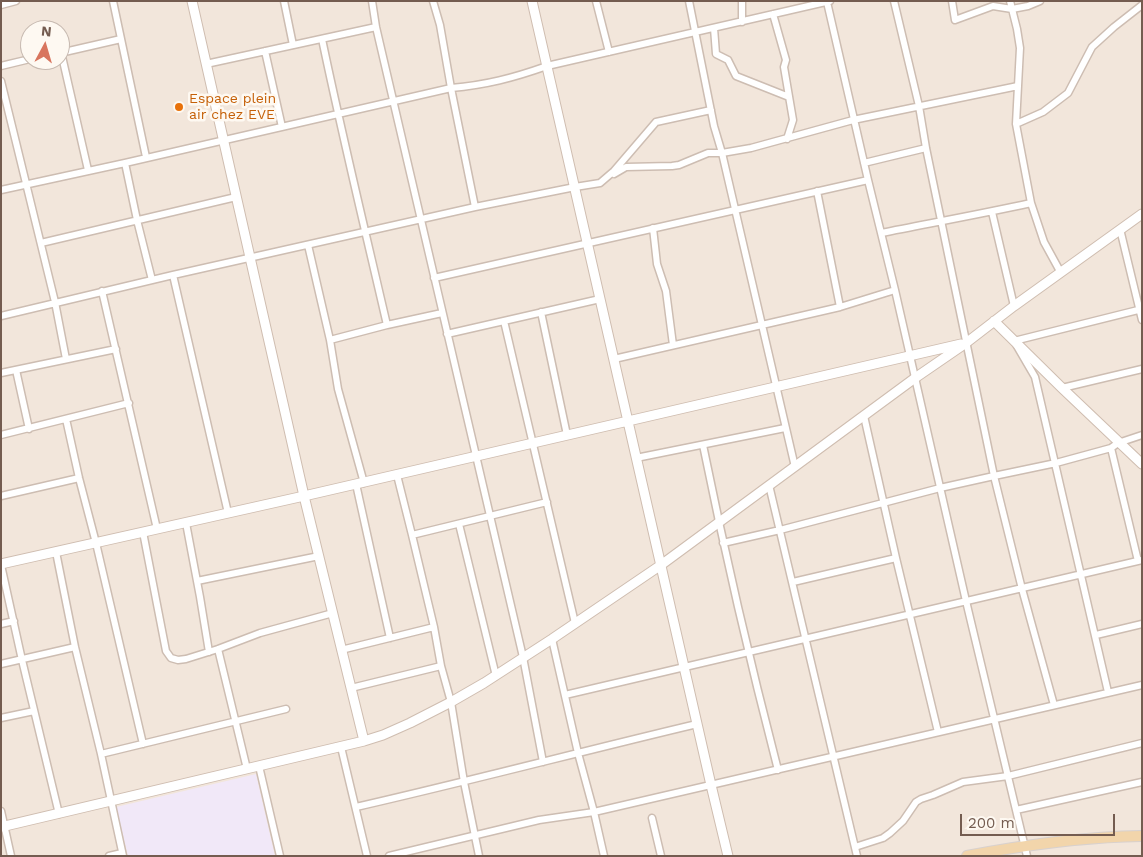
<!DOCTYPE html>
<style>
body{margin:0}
#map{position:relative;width:1143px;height:857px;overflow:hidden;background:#fbf5ec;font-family:"Work Sans",sans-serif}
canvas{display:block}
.frame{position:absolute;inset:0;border:2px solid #745c50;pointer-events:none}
.north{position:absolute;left:20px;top:20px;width:50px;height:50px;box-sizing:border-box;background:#fef9f2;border:1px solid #c7bab1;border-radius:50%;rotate:6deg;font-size:14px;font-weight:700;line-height:20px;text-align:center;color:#745c50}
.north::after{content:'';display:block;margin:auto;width:18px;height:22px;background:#d8755e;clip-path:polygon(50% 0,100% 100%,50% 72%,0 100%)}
.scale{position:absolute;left:960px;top:814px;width:155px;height:22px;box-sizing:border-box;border:2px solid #745c50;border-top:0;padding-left:6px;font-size:15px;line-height:18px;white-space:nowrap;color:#745c50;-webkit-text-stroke:4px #fef9f2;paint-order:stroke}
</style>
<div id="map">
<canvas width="1143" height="857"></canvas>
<div class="frame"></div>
<div class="north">N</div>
<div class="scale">200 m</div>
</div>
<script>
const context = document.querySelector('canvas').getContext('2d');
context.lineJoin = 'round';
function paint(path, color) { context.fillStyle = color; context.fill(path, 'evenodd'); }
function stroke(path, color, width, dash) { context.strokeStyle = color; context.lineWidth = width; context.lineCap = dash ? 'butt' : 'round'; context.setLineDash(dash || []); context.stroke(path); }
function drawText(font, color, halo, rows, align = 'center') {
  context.font = font + ' "Work Sans",sans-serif'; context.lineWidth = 5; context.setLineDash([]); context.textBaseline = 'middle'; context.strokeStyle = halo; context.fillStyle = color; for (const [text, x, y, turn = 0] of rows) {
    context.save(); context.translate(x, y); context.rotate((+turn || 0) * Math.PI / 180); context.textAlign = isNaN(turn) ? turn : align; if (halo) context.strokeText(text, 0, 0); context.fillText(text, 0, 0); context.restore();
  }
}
const residential = new Path2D(`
 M1 1H1142V856H1ZM30 30H60V60H30Z`);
const education = new Path2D(`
 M256 774 275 856H128L116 807Z`);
const street = new Path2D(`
 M113 1 146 157
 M284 1 293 45
 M372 1 376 27 523 657 543 762
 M433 1 440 25 451 88 475 207
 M596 1 609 52
 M689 1 714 126 722 153 795 467
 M894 1 919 106 926 148 994 476 1022 589 1054 705
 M952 1 955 20 993 6 1012 9 1028 6 1040 1
 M1010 1 1017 29 1020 48 1016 124 1031 203 1044 242 1061 273
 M827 2 868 180 895 290 966 601 1027 856
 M1 5 16 1
 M773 14 786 60 784 67 793 120 787 139
 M742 22V1
 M714 28 716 54 728 60 736 76 789 97
 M322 39C342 135 365 230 387 325
 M265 51 282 127
 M61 52 88 170
 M60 53 121 39
 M206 64 376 27
 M1 66 30 59
 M1 81 55 302 66 359
 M1016 124 1043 112 1068 93 1092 47 1114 27 1142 5
 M125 163 137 220 152 280
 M864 163 926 148
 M614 174 626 167 672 166 679 165 708 153H722L751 148 853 120 1018 86
 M1 190 125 163 451 88C486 85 513 78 547 66L830 1
 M817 191 840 307
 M992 212 1014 306
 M653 228 657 264 666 291 673 345
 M1120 229 1142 320
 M881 233C931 223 981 214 1031 203
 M41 243 236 197
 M308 245 330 340 338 389 364 483
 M173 275 228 513
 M434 278 868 180
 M102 291 157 529
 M541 312 567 435
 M1 316 173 275 475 207 575 187 600 183 614 171 656 122 711 110
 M504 321 575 623
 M447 334 600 299
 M330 340 387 325 442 313
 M614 359 840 307 895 290
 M16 370 29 429
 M1 373 116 349
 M1062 388 1142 369
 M864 416 896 558 938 732
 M66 419 79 478 96 543 143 744
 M1 435 129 403
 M703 445C725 554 750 662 778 770
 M1111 448 1138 561
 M636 458 785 428
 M397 475 412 535 434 627 441 666 451 702 464 782 479 856
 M356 484 390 638
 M769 485 857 856
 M1 496 79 478
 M186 523 200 597 209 652
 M459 524 496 676
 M143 532 166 651 171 658 178 660 186 659 218 649 260 633 333 613
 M412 535 547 502
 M723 543 780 530 940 488 994 476 1056 463 1111 448 1118 443 1142 435
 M56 552 75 647 101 754 123 856
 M1 565 22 660 59 814
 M197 581 319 556
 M793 582 896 558
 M1 624 14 621
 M1096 635 1142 624
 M552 639 578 753 594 812 604 856
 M218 649 247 769
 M341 650 434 627
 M1 664 75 647
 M351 688 441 666
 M1108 692 1035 377 1014 341 1142 309
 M565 695 1142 560
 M1 718 34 711
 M341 747 367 856
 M101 754 286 709
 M259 766 280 856
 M356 807C470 781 583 751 697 724
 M1016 810 1142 782
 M1 811 11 856
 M652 818 661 856
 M855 847 883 838 890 833 903 821 916 802 921 799 933 795 963 782 1008 776 1142 743
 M109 856 122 853
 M389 856 539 820 594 812 1142 685`);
const secondary = new Path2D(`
 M192 1 304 496 364 741
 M532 1 711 785 728 856
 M994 321 1062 388 1142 464
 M1 564 304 496 961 344
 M1 827 364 741 383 735 410 723 451 702 484 683 552 639 661 565 915 378 966 343 1014 306 1142 214`);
const primary = new Path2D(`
 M967 856C1024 845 1083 837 1142 836`);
const markers = [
 [179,107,5,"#e8710a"]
];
const foodNames = [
 ["Espace plein",189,99],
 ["air chez EVE",189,115]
];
paint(residential, '#f2e6db');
paint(education, '#f1e8f8');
stroke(street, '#cdbdb2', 9);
stroke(secondary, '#cfbdb0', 11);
stroke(primary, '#d8d1ce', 12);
stroke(street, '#fff', 6);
stroke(secondary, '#fff', 9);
stroke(primary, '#f2d5ab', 10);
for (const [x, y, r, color] of markers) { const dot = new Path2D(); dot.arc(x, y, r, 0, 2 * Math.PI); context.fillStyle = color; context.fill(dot); stroke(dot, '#fef9f2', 2); }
drawText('14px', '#c56008', '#fef9f2', foodNames, 'left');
</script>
